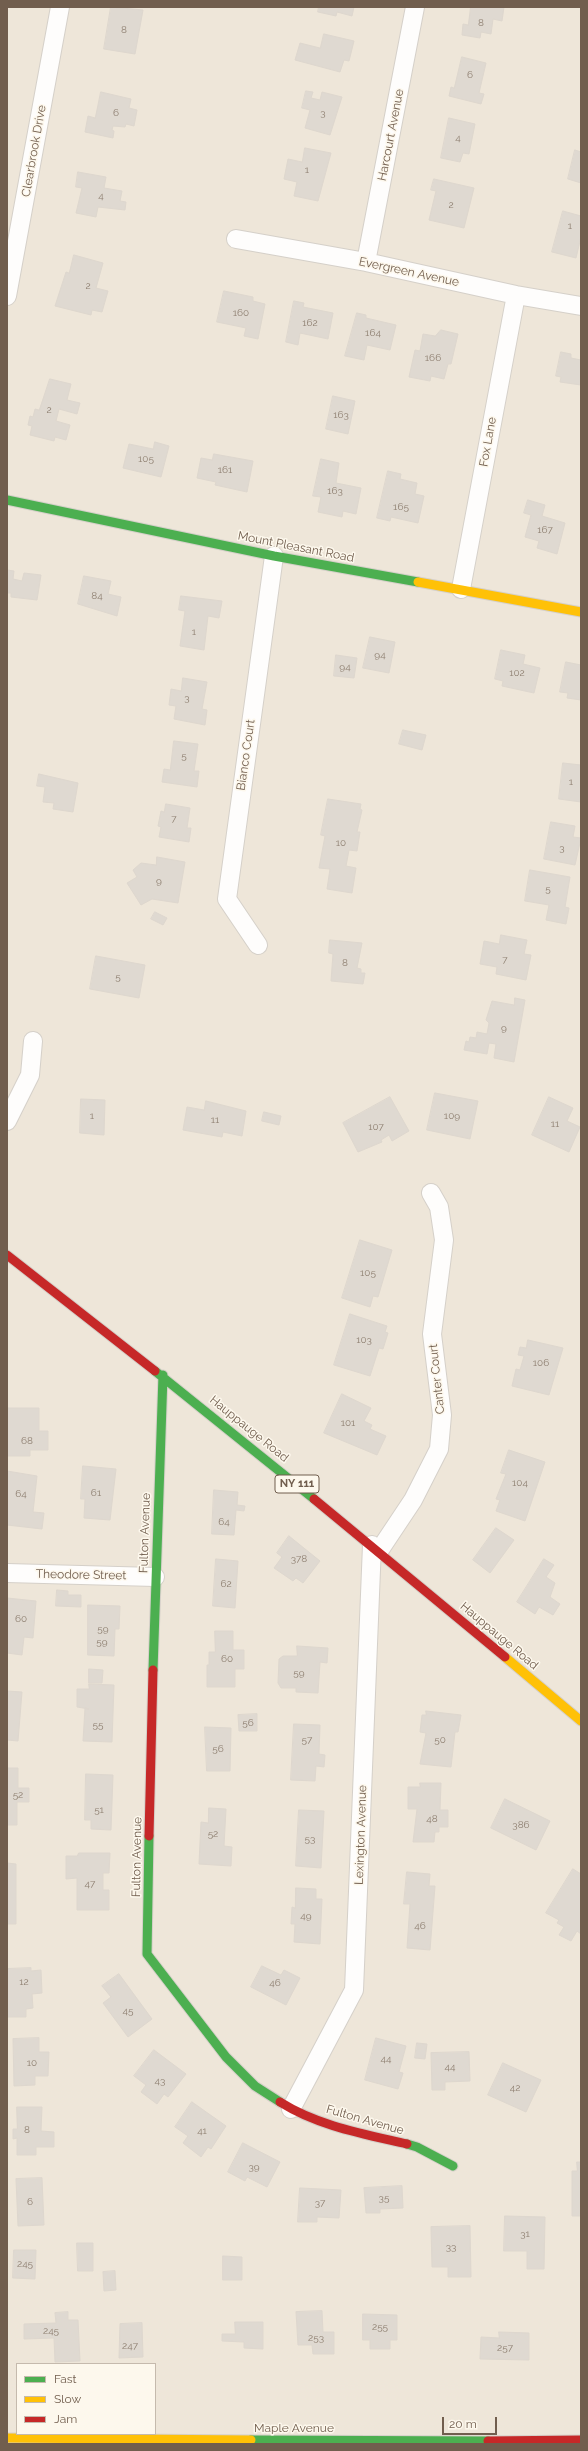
<!DOCTYPE html>
<style>
body{margin:0}
#map{position:relative;width:588px;height:2451px;overflow:hidden;background:#f6f3eb;font-family:Raleway,sans-serif}
canvas{display:block}
.frame{position:absolute;inset:0;border:8px solid #715e4e;pointer-events:none}
.legend{position:absolute;left:16px;top:2363px;width:140px;height:72px;box-sizing:border-box;background:#fdf8ed;border:1px solid #c5baad;margin:0;padding:5px 7px;list-style:none;font-size:12px;color:#715e4e}
.legend li{display:flex;align-items:center;gap:8px;height:20px}
.legend b{width:20px;border:1px solid #c5baad}
.scale{position:absolute;left:442px;top:2417px;width:55px;height:18px;box-sizing:border-box;border:2px solid #715e4e;border-top:0;padding-left:5px;font-size:12px;line-height:14px;white-space:nowrap;color:#715e4e;-webkit-text-stroke:3px #fdf8ed;paint-order:stroke}
</style>
<div id="map">
<canvas width="588" height="2451"></canvas>
<div class="frame"></div>
<ul class="legend">
<li><b style="height:5px;background:#4caf50"></b>Fast</li>
<li><b style="height:5px;background:#ffc107"></b>Slow</li>
<li><b style="height:5px;background:#c62828"></b>Jam</li>
</ul>
<div class="scale">20 m</div>
</div>
<script>
const context = document.querySelector('canvas').getContext('2d');
context.lineJoin = 'round';
function paint(path, color) { context.fillStyle = color; context.fill(path, 'evenodd'); }
function stroke(path, color, width, dash) { context.strokeStyle = color; context.lineWidth = width; context.lineCap = dash ? 'butt' : 'round'; context.setLineDash(dash || []); context.stroke(path); }
function drawText(font, color, halo, rows, align = 'center') {
  context.font = font + ' Raleway,sans-serif'; context.lineWidth = 3; context.setLineDash([]); context.textBaseline = 'middle'; context.strokeStyle = halo; context.fillStyle = color; for (const [text, x, y, turn = 0] of rows) {
    context.save(); context.translate(x, y); context.rotate((+turn || 0) * Math.PI / 180); context.textAlign = isNaN(turn) ? turn : align; if (halo) context.strokeText(text, 0, 0); context.fillText(text, 0, 0); context.restore();
  }
}
const residential = new Path2D(`
 M7 7H581V2444H7ZM17 2364H155V2434H17Z`);
const building = new Path2D(`
 M111 7 143 10 135 54 104 49Z
 M319 7H354L352 16 337 12 336 16 318 12Z
 M471 7H504L502 21 493 19 491 34 481 32 480 38 462 35 463 24 468 25Z
 M324 34 354 41 349 61 344 60 340 72 295 60 300 43 320 48Z
 M462 57 486 63 479 93 484 94 481 104 449 96 451 87 454 88Z
 M306 91 313 92 311 98 320 100 322 92 342 97 330 135 305 128 310 110 302 108Z
 M101 92 131 99 129 108 137 110 134 126 126 124 125 127 113 126 112 130 114 131 113 138 85 132 88 116 95 118Z
 M449 118 475 124 469 154 463 153 460 162 441 158Z
 M305 148 331 153 318 201 294 196 297 182 284 179 288 159 302 162Z
 M575 150 581 152V183L568 179Z
 M78 172 106 177 104 188 122 191 120 201 126 202 125 210 98 207 96 217 76 213 82 188 76 187Z
 M434 179 474 188 464 228 429 220 436 191 431 190Z
 M563 211 581 216V237L576 258 552 252Z
 M74 255 103 263 96 288 108 291 102 312 92 310 91 315 55 306 66 272 69 273Z
 M224 291 253 297V301L265 304 258 339 244 336 246 328 217 322Z
 M294 301 304 303 303 307 333 313 328 339 300 333 298 345 286 342Z
 M357 313 366 315V318L396 325 390 350 367 345 364 360 345 356Z
 M441 330 458 334 451 364H448L444 379 431 376 430 381 409 377 415 350 420 351 423 334 435 336Z
 M561 352 571 354V358L581 360V385L560 382 561 377 556 376Z
 M50 379 71 384 67 400 80 403 77 414 59 409 56 421 70 425 66 440 55 437 54 441 30 435 32 426 28 425 30 416 33 417 35 409 39 410Z
 M333 396 355 401 348 434 326 429Z
 M155 442 169 446 161 477 123 468 129 444 153 449Z
 M214 454 253 461 247 492 215 485 216 482 197 478 201 458 212 460Z
 M321 459 339 463 336 483 361 488 356 514 343 511 342 517 318 512 321 497 313 496Z
 M388 471 401 474 400 479 417 483 415 494 424 496 418 523 391 517 390 521 377 518Z
 M528 500 545 505 542 516 565 523 557 554 537 548 539 541 525 537 531 515 524 513Z
 M7 570 14 571 13 579 22 581 24 573 41 575 37 600 11 597V593H7Z
 M84 576 111 581 108 594 121 597 117 616 78 604Z
 M181 596 222 601 219 618 208 616 204 650 180 646 185 611 179 610Z
 M370 637 395 642 389 673 363 668Z
 M501 650 525 655 523 664 540 668 534 693 502 686 503 681 495 679Z
 M336 655 357 658 354 678 334 676Z
 M566 662 581 665V700L567 698 568 693 560 692Z
 M183 678 207 682 202 709 207 710 205 725 174 719 176 706 169 705 171 689 181 691Z
 M403 730 426 735 422 750 399 744Z
 M174 741 198 744 194 771H199L197 787 162 782 164 769 170 770Z
 M563 763 581 765V802L559 799Z
 M39 774 78 783 73 812 53 809 54 803 43 802 45 787 37 786Z
 M328 799 361 804 360 809 362 810 357 832H360L357 851 349 850 346 866 356 868 352 893 327 889 330 869 319 868 325 836 321 835Z
 M166 804 190 808 187 828H191L189 842 159 837 161 827 158 826 161 811 164 812Z
 M551 822 575 826 573 837 581 838 575 865 544 859Z
 M157 857 185 862 178 903 152 899 141 905 127 883 137 877 133 870 141 863 156 865Z
 M530 870 570 877 565 907 569 908 566 924 546 920 549 905 525 901Z
 M155 912 167 918 163 925 151 919Z
 M501 935 527 940 524 954 531 955 526 980 496 974 497 967 480 964 484 941 499 944Z
 M330 940 362 943 357 968 361 969V973H365L363 984 331 981 333 954 329 953Z
 M96 956 145 965 139 998 90 989Z
 M515 998 525 1000 514 1062 494 1058 496 1044 489 1043 487 1054 464 1050 466 1041 469 1042 470 1037 476 1038 477 1032 487 1034 489 1023 486 1020 492 1001 514 1005Z
 M435 1093 478 1101 470 1139 427 1130Z
 M390 1097 409 1131 392 1141 389 1135 381 1140 382 1142 358 1152 343 1123Z
 M549 1097 573 1108 567 1121 580 1127 569 1152 532 1135Z
 M81 1099 105 1100 104 1135 80 1133Z
 M206 1101 246 1111 242 1136 223 1132 222 1137 183 1130 187 1107 204 1110Z
 M264 1112 281 1116 279 1125 262 1121Z
 M360 1240 392 1250 378 1297 373 1296 370 1307 342 1298Z
 M350 1314 387 1326 385 1332 388 1333 383 1349 379 1348 370 1376 334 1365Z
 M528 1340 563 1348 549 1395 512 1386 516 1369 520 1370 524 1356 518 1355 520 1347 526 1348Z
 M342 1394 371 1408 364 1421 372 1425 370 1429 386 1436 377 1455 324 1433Z
 M7 1408H39V1431H48V1450H30V1456H7Z
 M509 1450 545 1462 525 1521 496 1511 500 1500 496 1499 506 1474 501 1473Z
 M83 1466 116 1469 110 1520 84 1518 85 1499H81Z
 M7 1471 37 1476 33 1512 44 1513 42 1529 7 1525Z
 M214 1490 238 1492 237 1505 245 1506 244 1511 236 1510 234 1535 212 1534Z
 M496 1528 514 1540 490 1573 473 1560Z
 M289 1536 320 1561 303 1583 296 1578 293 1581 274 1568 282 1557 277 1553Z
 M216 1559 238 1561 235 1608 213 1606Z
 M544 1559 554 1565 546 1577 555 1583 550 1597 560 1604 553 1615 539 1607 535 1614 517 1602Z
 M57 1590 68 1591V1595H81V1607L56 1606Z
 M7 1598 36 1601 33 1638 24 1637 22 1655 7 1653Z
 M88 1605 120 1606 119 1629H115L114 1656 88 1655Z
 M215 1631H233V1650H244V1669H235V1687H207V1665H209V1652H215Z
 M297 1646 328 1648 327 1663 320 1662 318 1693 296 1692V1688H281L278 1683 279 1659 283 1656H297Z
 M89 1669 103 1670 102 1683H89Z
 M89 1684 114 1685 112 1742 83 1741 85 1708 89 1709 77 1707V1689H89Z
 M7 1691 22 1692 18 1741 7 1740Z
 M426 1711 461 1715 458 1732H455L451 1767 420 1764 426 1733 420 1732 422 1715H426Z
 M257 1714V1731H239L238 1715Z
 M294 1724 320 1725 319 1754 325 1755 324 1767 316 1766 315 1781 291 1780Z
 M205 1727 231 1728 230 1771H207Z
 M7 1768H18V1788H29V1802H17V1825H7Z
 M86 1774 113 1775 111 1830 91 1829V1820H85Z
 M420 1783H441L440 1810H448V1827H439V1832H435L434 1842H413L417 1809H408V1787H420Z
 M505 1799 550 1821 536 1850 491 1828Z
 M209 1808 226 1809 224 1846 232 1847 231 1866 199 1864 201 1822 208 1823Z
 M299 1810 324 1811 321 1868 296 1866Z
 M79 1853H110L109 1873H103V1890H109V1910H77V1878L66 1879V1856H77Z
 M7 1863 16 1864V1924H7Z
 M573 1869 581 1874V1934L577 1931 571 1941 559 1935 564 1927 557 1923 559 1920 546 1913Z
 M407 1872 430 1874 429 1886H435L430 1950 407 1948 410 1904H404Z
 M296 1888 316 1889V1899H322L320 1944 294 1942 295 1924H291L292 1907 295 1908Z
 M262 1966 281 1975 284 1970 300 1978 286 2005 251 1987Z
 M31 1968V1971L41 1970 42 1993 32 1994 33 2008 26 2009V2017H7V1969Z
 M119 1974 152 2019 128 2037 103 2003 111 1997 102 1986Z
 M39 2038V2052H49L48 2076H35V2085L14 2086 13 2039Z
 M376 2038 406 2046 399 2072 403 2073 398 2089 365 2080Z
 M417 2043 427 2044 425 2059 415 2058Z
 M154 2050 186 2074 168 2097 164 2094 157 2104 141 2092 146 2085 134 2076Z
 M469 2052 470 2081 445 2082V2090H432L431 2053Z
 M503 2063 541 2080 526 2112 488 2095Z
 M192 2102 226 2126 211 2149 208 2147 201 2157 183 2143 188 2136 175 2127Z
 M17 2107H42L41 2131 54 2132V2147H36V2155H17V2138L13 2139V2129H17Z
 M243 2143 280 2162 267 2187 247 2177 245 2181 228 2172Z
 M577 2162H581V2216H572V2171H577Z
 M42 2178 44 2225 18 2226 16 2179Z
 M402 2186 403 2208 380 2209V2213H366L364 2188Z
 M300 2188 341 2190 339 2218 317 2217V2222H298Z
 M505 2216 545 2217 544 2269H527V2251H504Z
 M470 2226 471 2277H448V2267H432L431 2227Z
 M77 2243H93V2271H78Z
 M14 2250H36L35 2279 13 2278Z
 M223 2256 242 2257V2280H223Z
 M115 2271 116 2290 104 2291 103 2272Z
 M322 2311 323 2332H334V2354H313L312 2345H298L296 2312Z
 M68 2312V2320H78L80 2361 55 2362 54 2338 24 2339V2324L56 2323 55 2313Z
 M363 2314 397 2315V2340H390V2349H370V2340H363Z
 M235 2322H263V2349L244 2348V2342L222 2341V2334H235Z
 M142 2323 143 2357 119 2358 120 2324Z
 M499 2332 529 2333V2360L480 2359 481 2337 499 2338Z`);
const street = new Path2D(`
 M236 239 366 262 516 295 581 306
 M366 262 415 7
 M7 296 60 7
 M461 589 516 295
 M258 945 227 899 274 556
 M7 1121 30 1075 33 1041
 M379 1551 413 1500 439 1449 442 1415 432 1334 444 1240 439 1207 431 1193
 M7 1573 155 1577
 M291 2109 354 1990 372 1545`);
const fast = new Path2D(`
 M7 500 274 556 418 582
 M155 1371 314 1499
 M153 1670 163 1375
 M149 1836 147 1954 226 2057 255 2086 280 2102
 M407 2144 417 2147 453 2166
 M251 2440 488 2441`);
const slow = new Path2D(`
 M418 582 581 612
 M505 1657 581 1721
 M7 2438 251 2440`);
const jam = new Path2D(`
 M7 1255 155 1371
 M314 1499 505 1657
 M149 1836 153 1670
 M280 2102C318 2126 364 2134 407 2144
 M488 2441 581 2440`);
const numberNames = [
 ["8",481,23],
 ["8",124,30],
 ["6",470,75],
 ["6",116,113],
 ["3",323,113],
 ["4",458,138],
 ["1",307,170],
 ["4",101,196],
 ["2",451,205],
 ["1",570,226],
 ["2",88,286],
 ["160",241,313],
 ["162",310,323],
 ["164",373,333],
 ["166",433,358],
 ["2",49,410],
 ["163",341,415],
 ["105",146,459],
 ["161",225,470],
 ["163",335,491],
 ["165",401,507],
 ["167",545,530],
 ["84",97,596],
 ["1",194,632],
 ["94",380,655],
 ["94",345,667],
 ["102",517,673],
 ["3",187,698],
 ["5",184,756],
 ["1",571,782],
 ["7",174,819],
 ["10",341,843],
 ["3",562,848],
 ["9",159,881],
 ["5",548,889],
 ["7",505,960],
 ["8",345,963],
 ["5",118,977],
 ["9",504,1028],
 ["1",92,1116],
 ["109",452,1116],
 ["11",215,1120],
 ["11",555,1124],
 ["107",376,1127],
 ["105",368,1273],
 ["103",364,1340],
 ["106",541,1363],
 ["101",348,1423],
 ["68",27,1441],
 ["104",520,1483],
 ["61",96,1493],
 ["64",21,1494],
 ["64",224,1522],
 ["378",299,1559],
 ["62",226,1584],
 ["60",21,1619],
 ["59",103,1629],
 ["59",102,1642],
 ["60",227,1659],
 ["59",299,1673],
 ["56",248,1723],
 ["55",98,1725],
 ["57",307,1740],
 ["50",440,1740],
 ["56",218,1749],
 ["52",18,1795],
 ["51",99,1810],
 ["48",432,1819],
 ["386",521,1825],
 ["52",213,1834],
 ["53",310,1839],
 ["47",90,1884],
 ["49",306,1916],
 ["46",420,1926],
 ["12",24,1982],
 ["46",275,1983],
 ["45",128,2011],
 ["44",386,2059],
 ["10",32,2063],
 ["44",450,2067],
 ["43",160,2081],
 ["42",515,2088],
 ["8",27,2130],
 ["41",202,2131],
 ["39",254,2167],
 ["35",384,2198],
 ["6",30,2202],
 ["37",320,2203],
 ["31",525,2234],
 ["33",451,2247],
 ["245",25,2264],
 ["255",380,2327],
 ["245",51,2331],
 ["253",316,2338],
 ["247",130,2346],
 ["257",505,2348]
];
const shields = [
 [297,1484,44]
];
const shieldNames = [
 ["NY 111",297,1484]
];
const streetNames = [
 ["Harcourt Avenue",391,135,-79],
 ["Clearbrook Drive",34,151,-80],
 ["Evergreen Avenue",409,272,12],
 ["Fox Lane",488,442,-80],
 ["Mount Pleasant Road",296,547,11],
 ["Bianco Court",246,755,-82],
 ["Canter Court",437,1379,-96],
 ["Hauppauge Road",249,1429,39],
 ["Fulton Avenue",145,1533,-88],
 ["Theodore Street",81,1575,1],
 ["Hauppauge Road",499,1636,40],
 ["Lexington Avenue",361,1835,-88],
 ["Fulton Avenue",137,1857,-89],
 ["Fulton Avenue",365,2120,16],
 ["Maple Avenue",294,2428]
];
paint(residential, '#eee6d9');
paint(building, '#dfd9d1');
stroke(building, '#ded7ce', 1);
stroke(street, '#d5d0c9', 20);
stroke(fast, '#d5d0c9', 11);
stroke(slow, '#d5d0c9', 11);
stroke(jam, '#d5d0c9', 11);
stroke(street, '#fefdfc', 18);
stroke(fast, '#4caf50', 9);
stroke(slow, '#ffc107', 9);
stroke(jam, '#c62828', 9);
drawText('10px', '#8f8072', null, numberNames);
for (const [x, y, w] of shields) { const box = new Path2D(); box.roundRect(x - w / 2, y - 9, w, 18, 3); context.fillStyle = '#fdf8ed'; context.fill(box); stroke(box, '#715e4e', 1); }
drawText('bold 11px', '#715e4e', null, shieldNames);
drawText('12px', '#715e4e', '#fdf8ed', streetNames);
</script>
